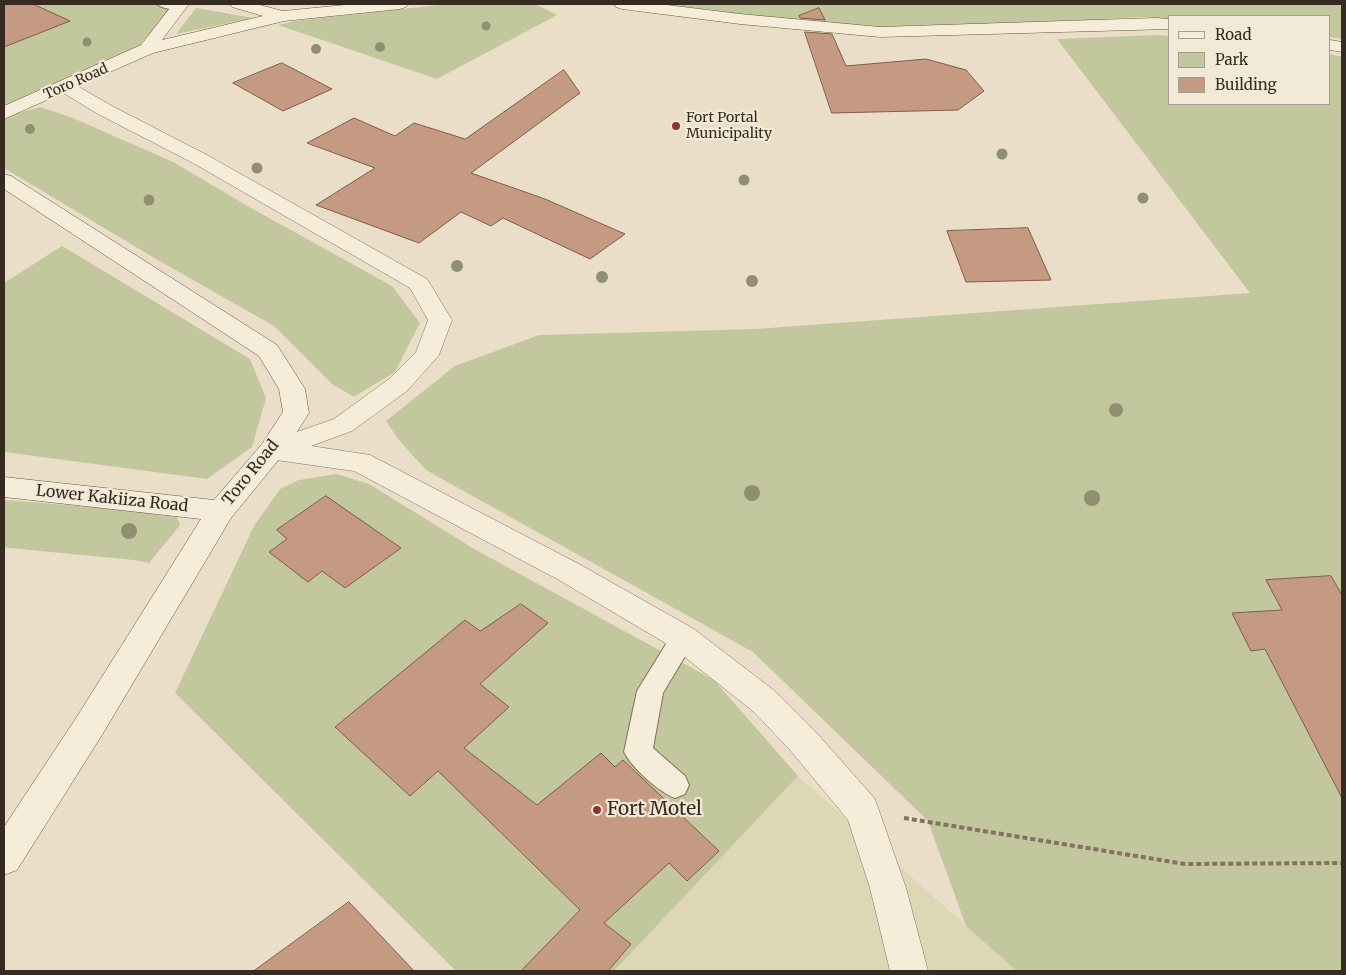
<!DOCTYPE html>
<style>
body{margin:0}
#map{position:relative;width:1346px;height:975px;overflow:hidden;background:#eadec8;font-family:Merriweather,serif}
canvas{display:block}
.frame{position:absolute;inset:0;border:5px solid #362a21;pointer-events:none}
.legend{position:absolute;left:1168px;top:15px;width:162px;height:90px;box-sizing:border-box;background:#f2e9d7;border:1px solid #a79d8e;margin:0;padding:6px 9px;list-style:none;font-size:15px;color:#362a21}
.legend li{display:flex;align-items:center;gap:10px;height:25px}
.legend b{width:25px;border:1px solid #a79d8e}
</style>
<div id="map">
<canvas width="1346" height="975"></canvas>
<div class="frame"></div>
<ul class="legend">
<li><b style="height:6px;background:#f5ecda"></b>Road</li>
<li><b style="height:14px;background:#c3c79d"></b>Park</li>
<li><b style="height:14px;background:#c49b82"></b>Building</li>
</ul>
</div>
<script>
const context = document.querySelector('canvas').getContext('2d');
context.lineJoin = 'round';
function paint(path, color) { context.fillStyle = color; context.fill(path, 'evenodd'); }
function stroke(path, color, width, dash) { context.strokeStyle = color; context.lineWidth = width; context.lineCap = dash ? 'butt' : 'round'; context.setLineDash(dash || []); context.stroke(path); }
function drawText(font, color, halo, rows, align = 'center') {
  context.font = font + ' Merriweather,serif'; context.lineWidth = 4.5; context.setLineDash([]); context.textBaseline = 'middle'; context.strokeStyle = halo; context.fillStyle = color; for (const [text, x, y, turn = 0] of rows) {
    context.save(); context.translate(x, y); context.rotate((+turn || 0) * Math.PI / 180); context.textAlign = isNaN(turn) ? turn : align; if (halo) context.strokeText(text, 0, 0); context.fillText(text, 0, 0); context.restore();
  }
}
const farmland = new Path2D(`
 M798 776 1017 971H614Z`);
const green = new Path2D(`
 M4 4H178L180 8 140 48 4 108Z
 M447 4H535L557 15 437 79 278 25 295 21Z
 M622 4H1342V39L1330 37V16H1170V19L1140 17 882 32 726 17Z
 M196 8 253 18 176 34Z
 M1157 35 1170 36V104H1330V54L1342 57V971H1017L966 926 928 821 753 652 426 470 398 439 386 421 455 366 539 335 755 329 1250 293 1057 39Z
 M40 107 73 118 173 162 251 208 392 286 420 323 395 372 354 397 332 384 274 326 156 259 4 168V120L11 115Z
 M62 246 250 359 266 398 252 447 207 479 4 452V283Z
 M336 474 369 484 476 550 714 680 798 776 614 971H456L175 693 254 526 280 489 299 480Z
 M4 500 116 509 177 517 180 525 149 563 134 560 9 548 4 547Z`);
const building = new Path2D(`
 M4 4H33L70 21 4 47Z
 M819 8 825 20 800 18 799 16Z
 M805 32 832 34 846 66 926 59 966 70 984 91 958 110 832 113Z
 M282 63 332 89 283 111 233 83Z
 M564 70 580 93 471 173 545 199 625 234 590 259 503 218 491 226 461 212 419 243 316 205 375 168 307 143 354 118 395 136 414 123 465 139Z
 M1028 228 1051 280 966 282 947 231Z
 M326 496 401 548 345 588 322 571 308 582 269 552 287 539 277 530Z
 M1331 576 1342 595V798L1265 649 1251 651 1232 613 1282 610 1266 580Z
 M521 604 548 623 480 684 509 707 464 748 537 805 601 753 615 767 623 760 719 851 687 881 669 863 604 923 631 944 608 971H521L580 910 438 771 410 796 335 727 465 620 480 631Z
 M349 902 414 971H254Z`);
const path = new Path2D(`
 M904 818 1185 864 1342 863`);
const lane = new Path2D(`
 M157 4H186L187 5C180 11 164 10 157 4Z
 M683 628 692 631 696 638 663 693 653 748 685 776 689 785 685 794 675 798C659 792 632 768 624 752L637 691 674 631Z`);
const street = new Path2D(`
 M66 82 72 83 112 106 207 155 427 279 452 320 439 355 407 391 352 431 311 446 370 455 579 564 694 629 776 692 814 730 875 799 906 888 928 971H890L870 888 848 820 790 750 754 712 672 647 559 580 354 471 262 458 258 451 262 444 334 419 389 379 416 352 428 320 410 288 193 163 98 114 60 91 57 87 60 83Z`);
const secondary = new Path2D(`
 M173 4H189L162 40 263 16 232 7 230 4H256L283 11 355 4H408L406 7 400 9 284 21 153 53 4 119V106L141 45Z
 M614 4H659L740 14 880 27 1155 18 1170 19V29L880 37 740 24 622 9 616 7Z
 M1330 40 1342 42V52L1330 50Z
 M4 174 11 176 277 345 305 389 309 413 280 458 231 518 102 735 17 870 4 875V827L78 715 201 519 4 497V477L214 500 262 444 283 412 279 389 259 356 4 189Z`);
const trees = [
 [486,26,4.5],
 [87,42,4.5],
 [380,47,5],
 [316,49,5],
 [30,129,5],
 [1002,154,5.5],
 [257,168,5.5],
 [744,180,5.5],
 [1143,198,5.5],
 [149,200,5.5],
 [457,266,6],
 [602,277,6],
 [752,281,6],
 [1116,410,7],
 [752,493,8],
 [1092,498,8],
 [129,531,8]
];
const markers = [
 [676,126,5,"#8c3539"],
 [597,810,5,"#8c3539"]
];
const farStreetnames = [
 ["Toro Road",76,82,-24]
];
const farPoinames = [
 ["Fort Portal",686,118],
 ["Municipality",686,134]
];
const streetNames = [
 ["Toro Road",251,473,-51],
 ["Lower Kakiiza Road",112,499,6]
];
const nearPoinames = [
 ["Fort Motel",607,810]
];
paint(farmland, '#ded7b6');
paint(green, '#c3c79d');
paint(building, '#c49b82');
stroke(building, '#805c47', 1);
stroke(lane, '#84715f', 2);
stroke(street, '#84715f', 1);
stroke(secondary, '#665342', 1);
stroke(path, '#84715f', 4, [5, 3]);
paint(lane, '#f5ecda');
paint(street, '#f5ecda');
paint(secondary, '#f5ecda');
context.fillStyle = '#909071';
for (const [x, y, r] of trees) { context.beginPath(); context.arc(x, y, r, 0, 2 * Math.PI); context.fill(); }
for (const [x, y, r, color] of markers) { const dot = new Path2D(); dot.arc(x, y, r, 0, 2 * Math.PI); context.fillStyle = color; context.fill(dot); stroke(dot, '#f2e9d7', 2); }
drawText('14px', '#362a21', '#f2e9d7', farStreetnames);
drawText('14px', '#362a21', '#f2e9d7', farPoinames, 'left');
drawText('16px', '#362a21', '#f2e9d7', streetNames);
drawText('19px', '#362a21', '#f2e9d7', nearPoinames, 'left');
</script>
